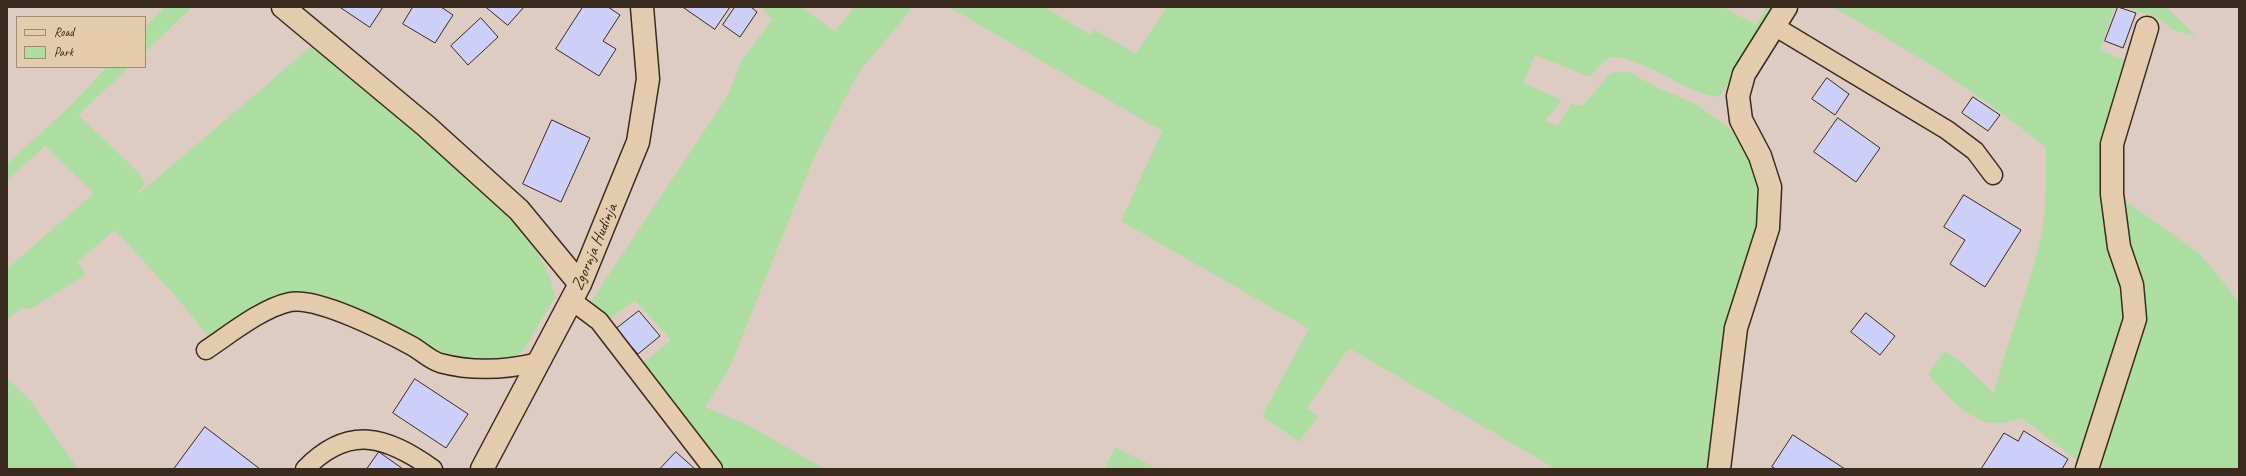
<!DOCTYPE html>
<style>
body{margin:0}
#map{position:relative;width:2246px;height:476px;overflow:hidden;background:#deccc3;font-family:Caveat,sans-serif}
canvas{display:block}
.frame{position:absolute;inset:0;border:8px solid #3b2a1e;pointer-events:none}
.legend{position:absolute;left:16px;top:16px;width:130px;height:52px;box-sizing:border-box;background:#e5cbad;border:1px solid #a18b74;margin:0;padding:5px 7px;list-style:none;font-size:12px;color:#3b2a1e}
.legend li{display:flex;align-items:center;gap:8px;height:20px}
.legend b{width:20px;border:1px solid #a18b74}
</style>
<div id="map">
<canvas width="2246" height="476"></canvas>
<div class="frame"></div>
<ul class="legend">
<li><b style="height:5px;background:#e5cbad"></b>Road</li>
<li><b style="height:11px;background:#abdea0"></b>Park</li>
</ul>
</div>
<script>
const context = document.querySelector('canvas').getContext('2d');
context.lineJoin = 'round';
function paint(path, color) { context.fillStyle = color; context.fill(path, 'evenodd'); }
function stroke(path, color, width, dash) { context.strokeStyle = color; context.lineWidth = width; context.lineCap = dash ? 'butt' : 'round'; context.setLineDash(dash || []); context.stroke(path); }
function drawText(font, color, halo, rows, align = 'center') {
  context.font = font + ' Caveat,sans-serif'; context.lineWidth = 3; context.setLineDash([]); context.textBaseline = 'middle'; context.strokeStyle = halo; context.fillStyle = color; for (const [text, x, y, turn = 0] of rows) {
    context.save(); context.translate(x, y); context.rotate((+turn || 0) * Math.PI / 180); context.textAlign = isNaN(turn) ? turn : align; if (halo) context.strokeText(text, 0, 0); context.fillText(text, 0, 0); context.restore();
  }
}
const green = new Path2D(`
 M165 7H192L145 52V28Z
 M762 7H802L835 32 854 7H913L858 73 813 160 729 369 705 407 746 424 825 469H723L638 367 671 340 635 300 607 321 590 303 727 97 742 60 772 20Z
 M949 7H1045L1090 35 1094 29 1136 54 1167 7H1723L1756 25 1766 7H1777L1719 97C1692 94 1668 75 1643 65 1635 62 1625 57 1616 57 1605 57 1597 69 1590 77L1535 55 1523 83 1562 100 1545 121 1558 126 1571 104 1582 106 1611 73 1629 72 1658 88 1696 104 1729 128 1751 158 1759 190 1761 220 1709 469H1556L1349 348 1307 408 1318 416 1299 442 1262 416 1309 329 1121 221 1162 131Z
 M1833 7H2115L2100 50 2127 61 2116 194 2200 254 2239 302V469H2084L2083 465 2022 418C2013 420 2000 425 1991 423 1964 418 1945 393 1928 374L1945 351 1962 363 1994 393C2007 340 2030 289 2041 236 2047 208 2046 176 2046 148 1981 94 1907 49 1833 7Z
 M2127 7H2166L2196 36 2172 30 2161 20Z
 M312 46C361 87 411 125 459 169 497 204 545 243 555 297L523 351 509 361C493 359 459 358 446 353 404 338 334 284 290 292 260 297 233 321 208 336L173 293 115 230 77 262 86 274 31 309 22 308 7 320V269L94 193 45 146 7 180V164L69 107 107 67H129L78 115 140 174 145 183 136 196Z
 M7 378 29 399 76 466V469H7Z
 M1115 447 1158 469H1105Z`);
const building = new Path2D(`
 M340 7H383L370 27Z
 M413 7H441L453 15 435 43 403 24Z
 M486 7H524L508 25Z
 M583 7H608L620 15 603 41 616 49 599 76 556 49Z
 M683 7H730L715 29Z
 M735 7H751L757 12 740 37 723 25Z
 M2118 7 2136 13 2123 48 2105 41Z
 M481 18 498 37 468 65 451 46Z
 M1827 78 1849 94 1835 115 1812 99Z
 M1973 97 2000 115 1988 131 1962 113Z
 M1838 118 1880 148 1856 182 1814 152Z
 M552 120 590 138 561 202 523 184Z
 M1964 195 2021 230 1985 287 1950 264 1965 240 1944 227Z
 M639 311 660 336 638 354 616 329Z
 M1866 313 1895 336 1880 355 1851 332Z
 M415 379 468 414 446 448 393 413Z
 M205 427 260 469H174Z
 M2024 431 2068 459 2062 469H1981L2004 433 2018 441Z
 M1793 435 1845 469H1776L1772 467Z
 M379 452 403 469H367Z
 M676 452 695 469H660Z`);
const lane = new Path2D(`
 M1774 26 1947 130 1975 151 1993 175
 M571 300 599 321 713 469
 M206 350C230 334 262 308 290 302 318 297 386 332 412 346 421 351 430 360 440 363 473 372 506 370 539 362
 M305 469C349 424 386 436 433 469`);
const street = new Path2D(`
 M283 7 426 126 519 210 580 284
 M482 469 580 284 638 142 648 79 642 7
 M1719 469 1736 328 1768 228 1770 187 1760 156 1741 120 1738 96 1744 74 1786 7
 M2087 469 2135 319 2132 285 2119 247 2112 194V144L2147 28`);
const streetNames = [
 ["Zgornja Hudinja",595,247,-67]
];
paint(green, '#abdea0');
paint(building, '#cccff7');
stroke(building, '#3b2a1e', 1);
stroke(lane, '#3b2a1e', 21);
stroke(street, '#3b2a1e', 25);
stroke(lane, '#e5cbad', 18);
stroke(street, '#e5cbad', 22);
drawText('17px', '#3b2a1e', '#e5cbad', streetNames);
</script>
